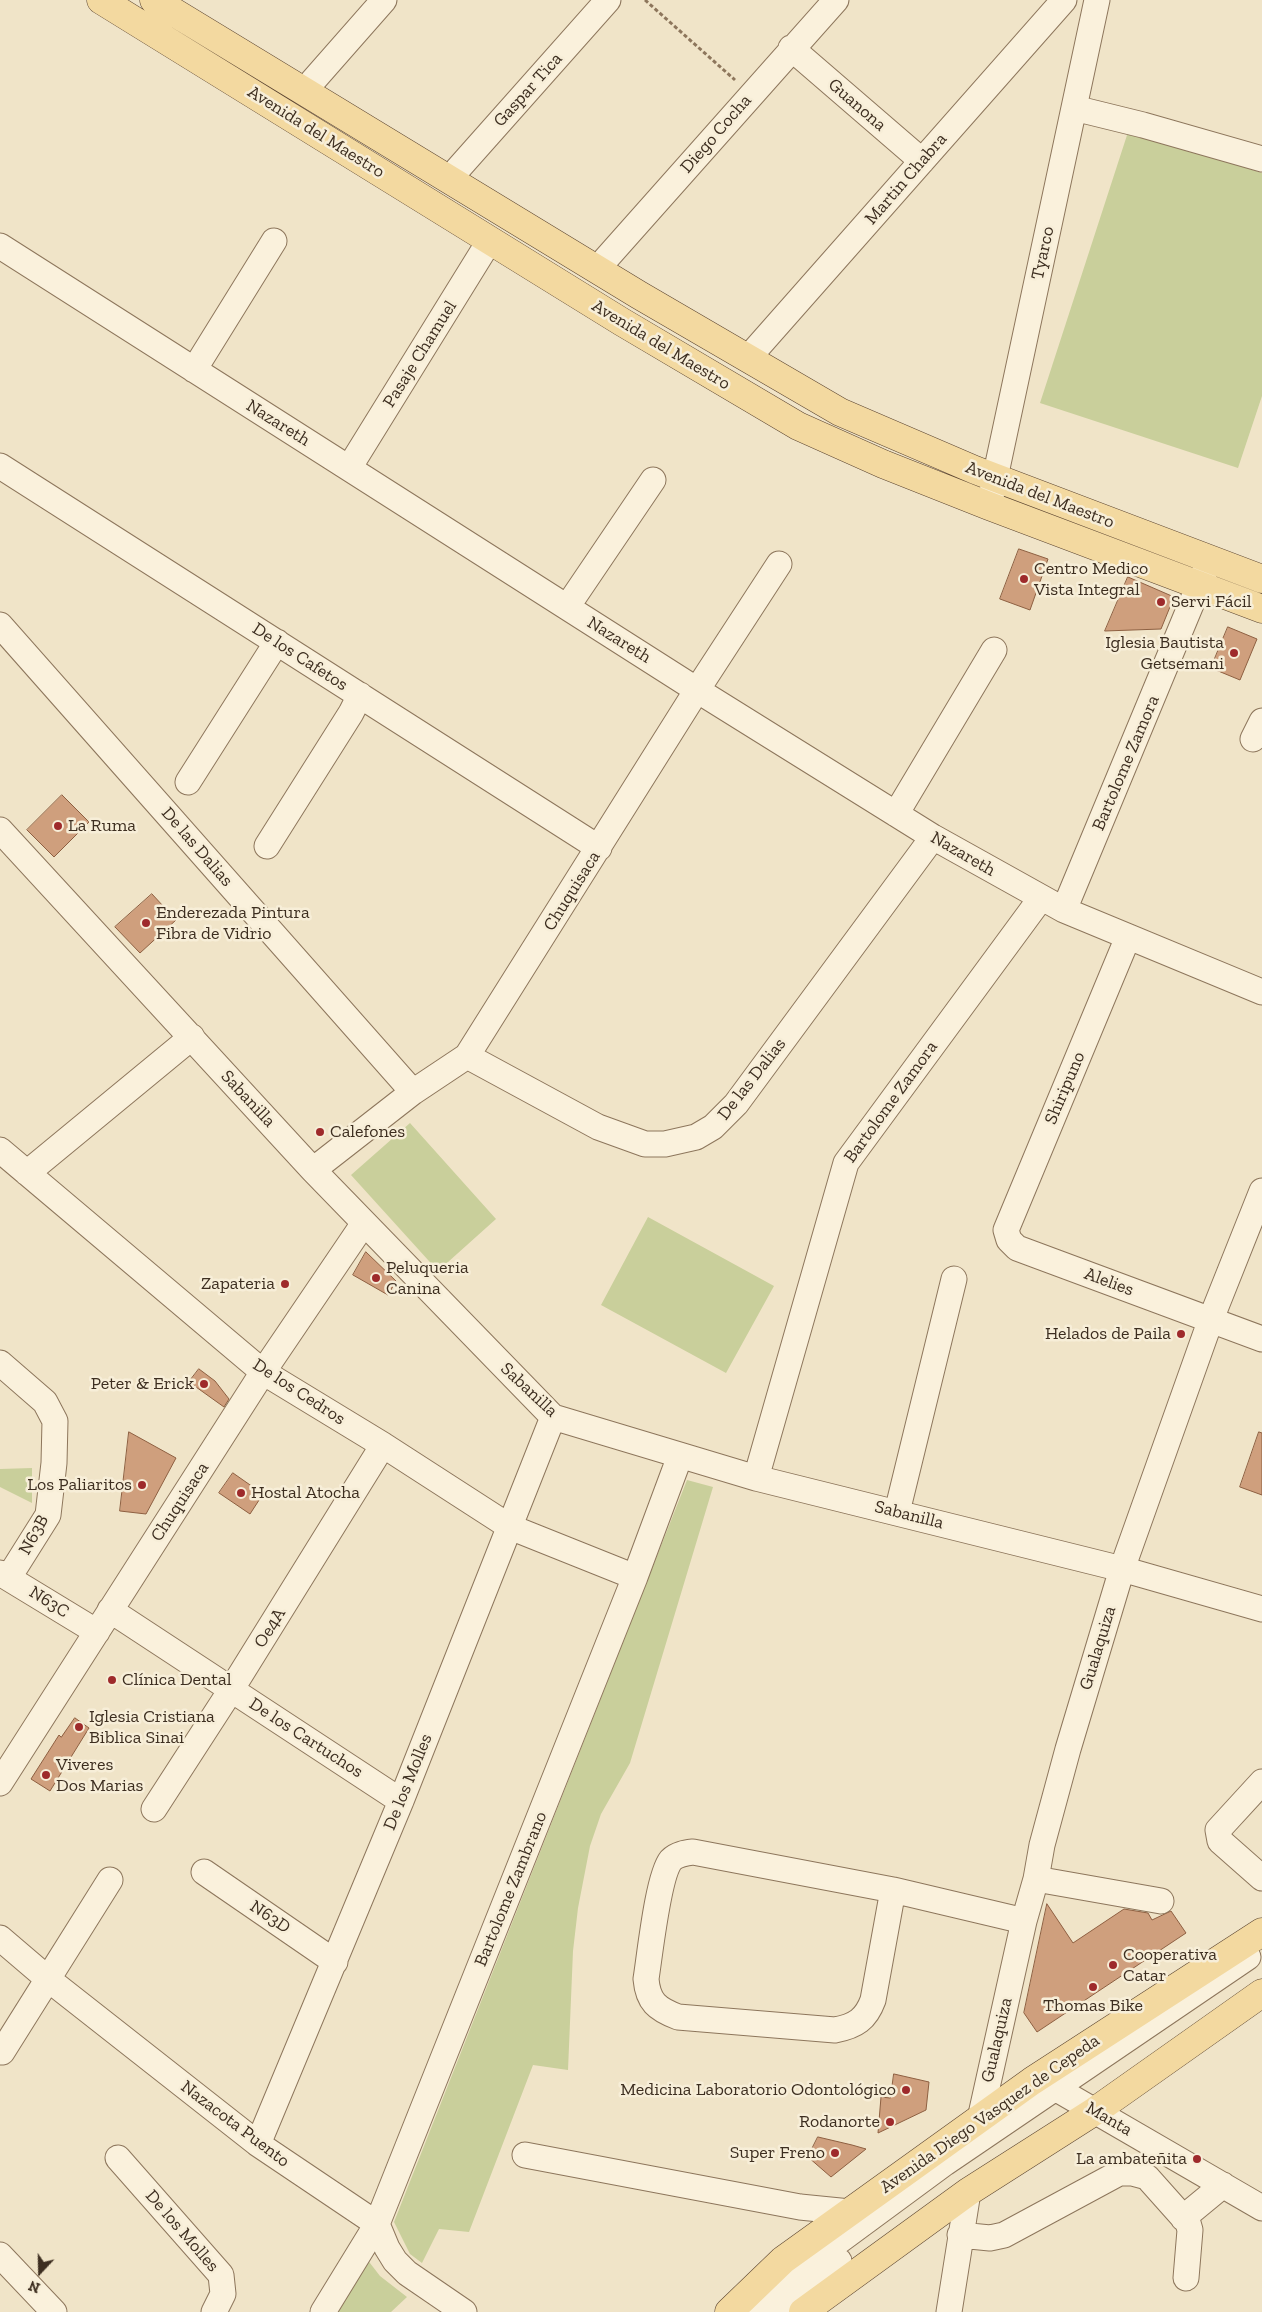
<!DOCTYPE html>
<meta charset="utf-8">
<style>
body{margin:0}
#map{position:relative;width:1262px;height:2312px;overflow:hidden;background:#f0e4c8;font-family:"Zilla Slab",serif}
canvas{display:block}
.north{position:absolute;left:15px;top:2247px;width:50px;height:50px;-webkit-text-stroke:4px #f7eed8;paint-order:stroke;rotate:201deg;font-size:14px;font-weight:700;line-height:20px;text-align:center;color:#3d2e20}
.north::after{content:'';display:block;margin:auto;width:18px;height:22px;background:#3d2e20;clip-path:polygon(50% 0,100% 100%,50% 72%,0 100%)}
</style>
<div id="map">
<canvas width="1262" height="2312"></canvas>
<div class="north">N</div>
</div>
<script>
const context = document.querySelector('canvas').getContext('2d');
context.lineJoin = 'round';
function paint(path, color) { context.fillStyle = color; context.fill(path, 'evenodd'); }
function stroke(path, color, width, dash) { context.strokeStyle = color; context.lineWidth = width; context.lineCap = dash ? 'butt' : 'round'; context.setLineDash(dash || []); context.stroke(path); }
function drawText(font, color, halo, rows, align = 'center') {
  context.font = font + ' "Zilla Slab",serif'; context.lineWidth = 5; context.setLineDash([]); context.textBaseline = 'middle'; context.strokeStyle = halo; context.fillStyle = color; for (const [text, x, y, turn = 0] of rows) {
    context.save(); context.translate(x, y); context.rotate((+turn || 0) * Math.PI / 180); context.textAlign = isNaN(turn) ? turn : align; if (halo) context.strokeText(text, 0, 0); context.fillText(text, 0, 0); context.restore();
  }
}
const green = new Path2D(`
 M1129 129 1262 173V396L1238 468 1040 403Z
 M410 1123 496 1219 438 1271 351 1175Z
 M648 1217 774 1286 726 1373 601 1305Z
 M32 1468V1503L0 1487V1469Z
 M687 1480 713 1487 630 1763 601 1814 590 1846 578 1908 573 1951 568 2070 533 2065 469 2232 439 2229 422 2263 410 2254 394 2222Z
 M363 2254 380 2276 407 2297 391 2312H325Z`);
const building = new Path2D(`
 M1019 549 1048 559 1030 610 1000 599Z
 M1128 577 1174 597 1161 629 1105 631Z
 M1228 627 1257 639 1240 680 1211 668Z
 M62 795 89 822 54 857 27 830Z
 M152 894 176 920 140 953 115 927Z
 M366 1252 396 1281 388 1295 353 1275Z
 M199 1369 215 1381 229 1399 224 1407 189 1382Z
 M129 1432 176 1458 146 1514 120 1511Z
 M1259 1432 1262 1433V1495L1240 1487Z
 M233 1473 263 1494 250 1514 219 1493Z
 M75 1718 89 1728 50 1791 31 1779 59 1735 61 1737Z
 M1047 1904 1073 1943 1124 1909 1148 1913 1152 1920 1171 1911 1186 1933 1037 2032 1024 2013Z
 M894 2074 929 2082 926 2110 878 2133 881 2097 890 2098Z
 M818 2137 852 2145 866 2149 831 2177 808 2157Z`);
const path = new Path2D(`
 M645 0 735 80`);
const minor = new Path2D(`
 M791 48 922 161
 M304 91 384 0
 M1074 108 1143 125 1262 159
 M449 179 608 0
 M0 246 697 690 933 837 1064 910 1262 992
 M597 269 836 0
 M748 358 1064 0
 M194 370 274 241
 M0 466 599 848
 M349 468 490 240
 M989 506 1097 0
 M567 607 653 480
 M0 625 413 1092
 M1253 739 1262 721
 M188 782 277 642
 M896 814 994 650
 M0 830 313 1170 553 1417 756 1478 1122 1569 1262 1609
 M267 846 351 713 360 695
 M1064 910 1207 566
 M1128 937 1006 1230 1009 1240 1017 1248 1262 1339
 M467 1056 598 1127 645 1144H665L696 1137 713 1127 736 1104 933 837
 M0 1150 263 1372 383 1445 510 1527 635 1577
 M313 1170 413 1092 467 1056 697 690 779 564
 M27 1173 192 1037
 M0 1363 45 1402 55 1421 54 1463 48 1515 9 1577
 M756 1478 846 1163 1041 898
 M897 1512 954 1279
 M0 1573 97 1632
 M110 1610 401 1801
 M1262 1782 1218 1830 1220 1841 1262 1878
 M0 1783 263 1372 364 1223
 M154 1809 231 1690 383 1445
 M204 1872 335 1962
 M1036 1879 1161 1901
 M893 1890 873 2000C866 2019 856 2026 835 2030L678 2017C657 2009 648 2002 646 1979 650 1954 658 1876 671 1860 677 1854 685 1853 693 1852L893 1890 1024 1921
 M0 1938 48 1979 258 2144 377 2224 387 2248 395 2261 407 2273 464 2312
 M2 2052 110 1880
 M1042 2084 1055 2088 1262 2208
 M980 2119 1024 1921 1036 1879 1042 1845 1068 1749 1122 1569 1211 1319 1262 1191
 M258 2144 401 1801 553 1417
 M525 2155 800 2207 850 2212
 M118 2158 221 2275 223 2294 214 2312
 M1183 2218 1223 2185
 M960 2235 990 2238 1004 2235 1119 2173H1132L1147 2177 1188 2223 1190 2230 1186 2278
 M0 2255 54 2312
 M323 2312 377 2224 635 1577 680 1456
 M751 2312 789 2278 945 2163 1248 1957
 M778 2312 839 2261
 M949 2312 968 2192`);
const major = new Path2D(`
 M101 0 622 322 798 426 883 464 989 506 1262 609
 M154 0 639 295 840 412 975 470 1262 579
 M729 2312 783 2260 1032 2081 1262 1932
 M803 2312 968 2192 1095 2111 1262 1993`);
const markers = [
 [1024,579,5,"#9e2a2b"],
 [1161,602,5,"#9e2a2b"],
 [1234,653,5,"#9e2a2b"],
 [58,826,5,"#9e2a2b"],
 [146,923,5,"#9e2a2b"],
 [320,1132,5,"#9e2a2b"],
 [376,1278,5,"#9e2a2b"],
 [285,1284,5,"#9e2a2b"],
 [1181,1334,5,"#9e2a2b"],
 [204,1384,5,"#9e2a2b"],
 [142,1485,5,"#9e2a2b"],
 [241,1493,5,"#9e2a2b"],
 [112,1680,5,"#9e2a2b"],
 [79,1727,5,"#9e2a2b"],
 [46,1775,5,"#9e2a2b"],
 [1113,1965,5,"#9e2a2b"],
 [1093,1987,5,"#9e2a2b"],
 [906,2090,5,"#9e2a2b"],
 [890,2122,5,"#9e2a2b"],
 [835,2153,5,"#9e2a2b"],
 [1197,2159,5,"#9e2a2b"]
];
const streetNames = [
 ["Gaspar Tica",528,90,-48],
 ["Guanona",857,105,41],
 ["Avenida del Maestro",316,132,32],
 ["Diego Cocha",716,134,-49],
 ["Martin Chabra",906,179,-49],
 ["Tyarco",1043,253,-78],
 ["Avenida del Maestro",661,345,31],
 ["Pasaje Chamuel",420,354,-58],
 ["Nazareth",278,423,32],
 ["Avenida del Maestro",1040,495,21],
 ["Nazareth",619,640,32],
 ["De los Cafetos",300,657,33],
 ["Bartolome Zamora",1126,763,-67],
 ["De las Dalias",197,847,49],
 ["Nazareth",963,854,30],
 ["Chuquisaca",572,891,-58],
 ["De las Dalias",752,1079,-52],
 ["Shiripuno",1065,1088,-67],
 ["Sabanilla",248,1099,47],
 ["Bartolome Zamora",891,1102,-54],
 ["Alelies",1109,1282,20],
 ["Sabanilla",529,1390,43],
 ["De los Cedros",299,1392,33],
 ["Chuquisaca",180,1502,-57],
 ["Sabanilla",909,1515,14],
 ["N63B",34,1535,-61],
 ["N63C",49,1602,32],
 ["Oe4A",270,1628,-58],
 ["Gualaquiza",1098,1648,-73],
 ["De los Cartuchos",306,1738,33],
 ["De los Molles",408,1782,-68],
 ["Bartolome Zambrano",511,1889,-68],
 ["N63D",270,1917,34],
 ["Gualaquiza",997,2040,-77],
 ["Avenida Diego Vasquez de Cepeda",990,2114,-35],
 ["Manta",1109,2119,30],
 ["Nazacota Puento",235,2124,37],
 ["De los Molles",182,2231,49]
];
const poiNames = [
 ["Centro Medico",1034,569],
 ["Vista Integral",1034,590],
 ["Servi Fácil",1171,602],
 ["Iglesia Bautista",1224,643,"right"],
 ["Getsemani",1224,664,"right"],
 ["La Ruma",68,826],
 ["Enderezada Pintura",156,913],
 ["Fibra de Vidrio",156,934],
 ["Calefones",330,1132],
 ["Peluqueria",386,1268],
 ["Canina",386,1289],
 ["Zapateria",275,1284,"right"],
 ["Helados de Paila",1171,1334,"right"],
 ["Peter & Erick",194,1384,"right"],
 ["Los Paliaritos",132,1485,"right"],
 ["Hostal Atocha",251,1493],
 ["Clínica Dental",122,1680],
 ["Iglesia Cristiana",89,1717],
 ["Biblica Sinai",89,1738],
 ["Viveres",56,1765],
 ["Dos Marias",56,1786],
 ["Cooperativa",1123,1955],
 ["Catar",1123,1976],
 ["Thomas Bike",1093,2006,"center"],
 ["Medicina Laboratorio Odontológico",896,2090,"right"],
 ["Rodanorte",880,2122,"right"],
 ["Super Freno",825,2153,"right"],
 ["La ambateñita",1187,2159,"right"]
];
paint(green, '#c9cf9b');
paint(building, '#cf9f7d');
stroke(building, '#8d5f41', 1);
stroke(minor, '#8d765c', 27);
stroke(major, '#5b4430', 29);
stroke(path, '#8d765c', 3, [4, 2.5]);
stroke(minor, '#faf1dc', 25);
stroke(major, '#f3d9a0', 28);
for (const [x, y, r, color] of markers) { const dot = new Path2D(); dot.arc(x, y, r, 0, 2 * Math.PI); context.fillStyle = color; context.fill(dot); stroke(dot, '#f7eed8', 2); }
drawText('18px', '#3d2e20', '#f7eed8', streetNames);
drawText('18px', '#3d2e20', '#f7eed8', poiNames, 'left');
</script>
